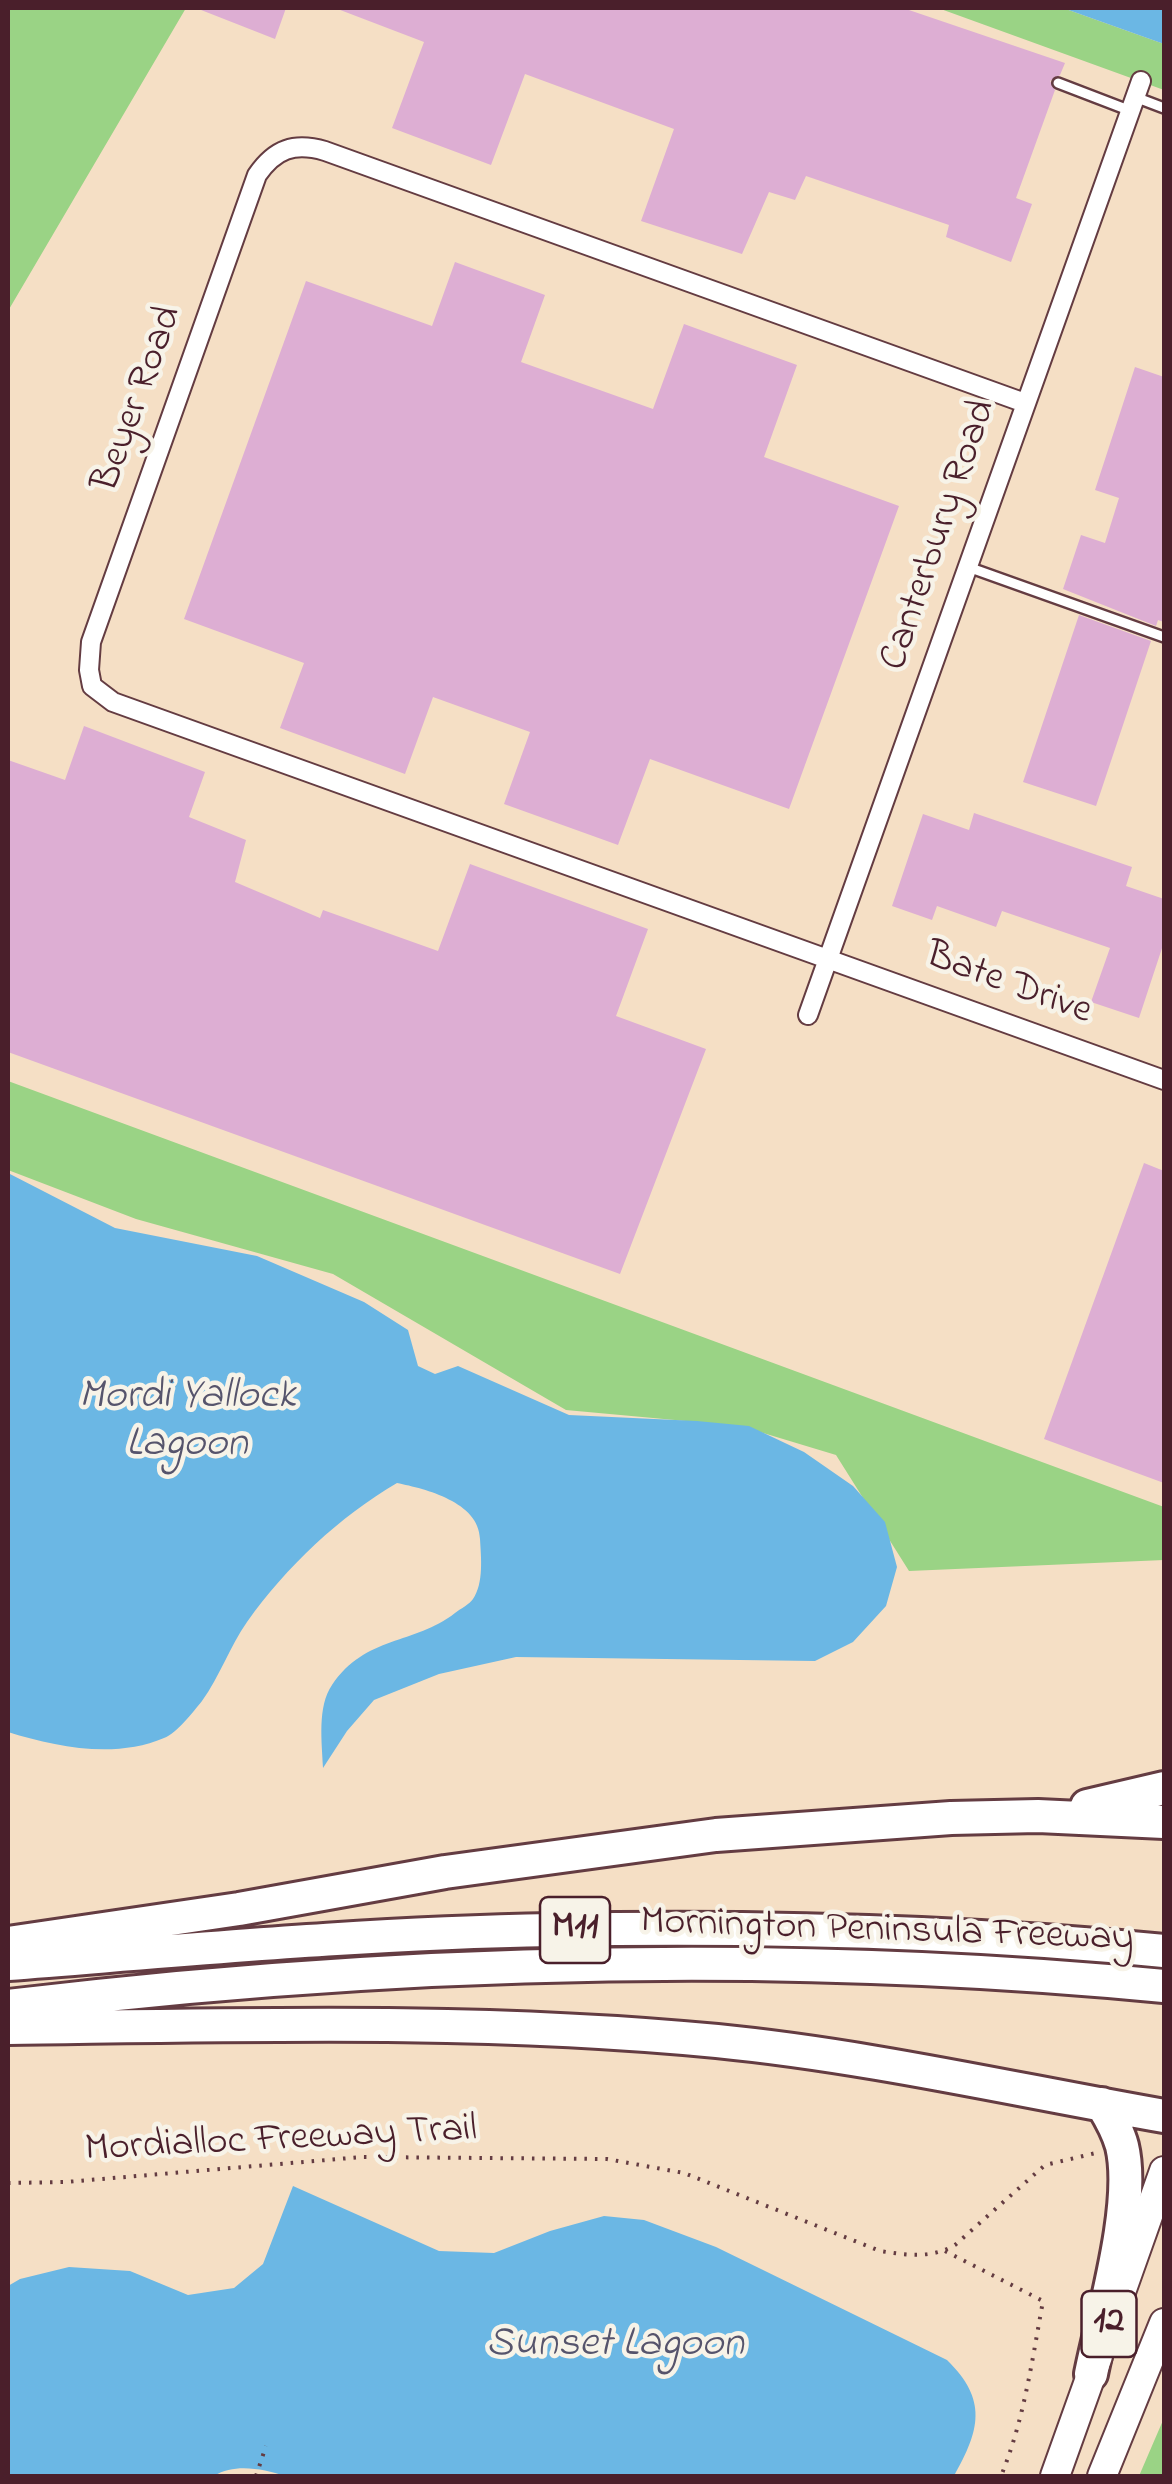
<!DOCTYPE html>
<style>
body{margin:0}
#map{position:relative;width:1172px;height:2484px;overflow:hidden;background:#f5dfc5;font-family:"Indie Flower",sans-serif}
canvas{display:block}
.frame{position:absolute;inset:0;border:10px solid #4a1f2b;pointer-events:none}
</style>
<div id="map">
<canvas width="1172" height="2484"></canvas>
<div class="frame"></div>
</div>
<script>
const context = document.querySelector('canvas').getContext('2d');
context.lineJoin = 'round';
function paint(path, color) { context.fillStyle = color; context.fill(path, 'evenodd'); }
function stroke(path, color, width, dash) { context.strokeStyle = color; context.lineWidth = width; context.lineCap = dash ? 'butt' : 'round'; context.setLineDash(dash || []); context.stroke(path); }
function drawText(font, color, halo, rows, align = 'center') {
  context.font = font + ' "Indie Flower",sans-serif'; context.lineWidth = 9; context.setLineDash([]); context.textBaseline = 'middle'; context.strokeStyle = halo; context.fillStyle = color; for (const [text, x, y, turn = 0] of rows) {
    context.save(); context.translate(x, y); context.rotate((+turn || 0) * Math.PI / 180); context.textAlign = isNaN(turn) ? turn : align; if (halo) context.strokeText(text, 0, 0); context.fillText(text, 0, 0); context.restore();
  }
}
const green = new Path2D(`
 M8 8H186L8 311Z
 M938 8H1063L1164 44V90Z
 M8 1081 1164 1507V1560L909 1571 836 1455 740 1426 566 1410 333 1274 136 1219 8 1170Z
 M1164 2417V2476H1139L1164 2418Z`);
const water = new Path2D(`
 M1063 8 1164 9V44Z
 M8 1173 115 1228 257 1256 364 1302 408 1330 418 1366 435 1374 458 1366 569 1415 697 1421 749 1426 804 1452 853 1486 885 1522 897 1567 886 1606 853 1642 815 1661 516 1657 439 1674 374 1700 347 1731 323 1768C322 1742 317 1707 332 1685 366 1635 414 1645 455 1613 460 1609 470 1604 473 1599 484 1583 481 1557 480 1539 479 1502 426 1489 397 1483 339 1517 287 1566 247 1622 230 1646 220 1676 202 1701 193 1712 177 1733 164 1738 115 1759 56 1747 8 1732Z
 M293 2186 439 2251 494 2253 550 2231 604 2216 644 2220 716 2247 947 2360C988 2400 980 2430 954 2476H285C263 2469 235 2463 214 2476H8V2286L20 2279 69 2267 130 2271 188 2295 234 2288 263 2264Z`);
const building = new Path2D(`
 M196 8H286L275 39Z
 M335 8H903L1065 63 1060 75 1050 81 1055 90 1016 198 1032 204 1011 262 946 237 949 225 806 176 795 200 769 192 742 254 641 221 674 129 525 74 491 165 392 128 424 42Z
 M455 262 545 295 521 362 653 409 684 324 797 365 764 457 899 506 789 809 650 759 618 845 504 804 530 732 433 697 405 774 280 728 304 663 184 619 306 281 432 326Z
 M1135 367 1164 377V622L1158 620 1156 626 1063 589 1081 535 1105 543 1119 498 1095 490Z
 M1079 615 1151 641 1096 806 1023 782Z
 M84 726 205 772 189 817 246 840 235 882 320 918 323 910 438 951 470 864 648 929 616 1016 706 1049 620 1274 8 1052V760L65 780Z
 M974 813 1132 867 1126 886 1164 899V942L1139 1018 1091 1002 1110 948 1002 911 996 927 937 906 932 920 892 906 923 814 969 830Z
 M1144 1163 1164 1171V1483L1044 1439Z`);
const path = new Path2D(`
 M8 2183 66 2182 362 2157 607 2159 684 2173 880 2251C906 2255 931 2259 955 2245L1045 2165 1096 2153
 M945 2251 1043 2301C1032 2361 1024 2420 1001 2476
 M256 2476 266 2446`);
const service = new Path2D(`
 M1058 83 1131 111
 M1135 97 1164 108
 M968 567 1164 637`);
const minor = new Path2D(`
 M1025 403 325 151C294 142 275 149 257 175L91 642 89 670 92 686 113 702 1164 1080
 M808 1015 1141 81`);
const primary = new Path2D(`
 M1121 2292 1164 2171
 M1055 2476 1098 2356
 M1102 2476 1164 2323`);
const motorway = new Path2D(`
 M1087 1806 1164 1788
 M8 1943 239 1909 445 1872 716 1835 951 1818 1038 1816 1164 1822
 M8 1964C189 1950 370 1933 552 1930 756 1926 961 1931 1164 1951
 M8 2006C390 1960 781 1949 1164 1986
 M8 2028C244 2025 481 2018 717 2041 868 2056 1016 2090 1164 2116
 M1091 2374C1103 2314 1136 2204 1122 2146 1118 2131 1110 2117 1102 2104`);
const shields = [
 [575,1930,70],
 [1109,2324,55]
];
const shieldNames = [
 ["M11",575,1930],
 ["12",1109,2324]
];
const streetNames = [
 ["Beyer Road",140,400,-70],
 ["Canterbury Road",941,536,-71],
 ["Bate Drive",1008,986,20],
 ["Mornington Peninsula Freeway",887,1933,2],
 ["Mordialloc Freeway Trail",281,2142,-3]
];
const waterNames = [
 ["Mordi Yallock",187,1399],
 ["Lagoon",187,1447],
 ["Sunset Lagoon",615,2347]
];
paint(green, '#9ad385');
paint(water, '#6bb7e4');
paint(building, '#ddaed3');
stroke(service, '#643c42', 14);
stroke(minor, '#643c42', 22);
stroke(primary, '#643c42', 32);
stroke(motorway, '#643c42', 38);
stroke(path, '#643c42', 4, [2.5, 8]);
stroke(service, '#fff', 9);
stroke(minor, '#fff', 18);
stroke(primary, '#fff', 28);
stroke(motorway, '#fff', 32);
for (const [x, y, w] of shields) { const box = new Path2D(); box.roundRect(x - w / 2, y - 33, w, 66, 8); context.fillStyle = '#f7f3e8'; context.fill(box); stroke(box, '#4a1f2b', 2.5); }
drawText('bold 38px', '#4a1f2b', null, shieldNames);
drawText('40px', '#4a1f2b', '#f7f3e8', streetNames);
drawText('italic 42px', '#56546c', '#f7f3e8', waterNames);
</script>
